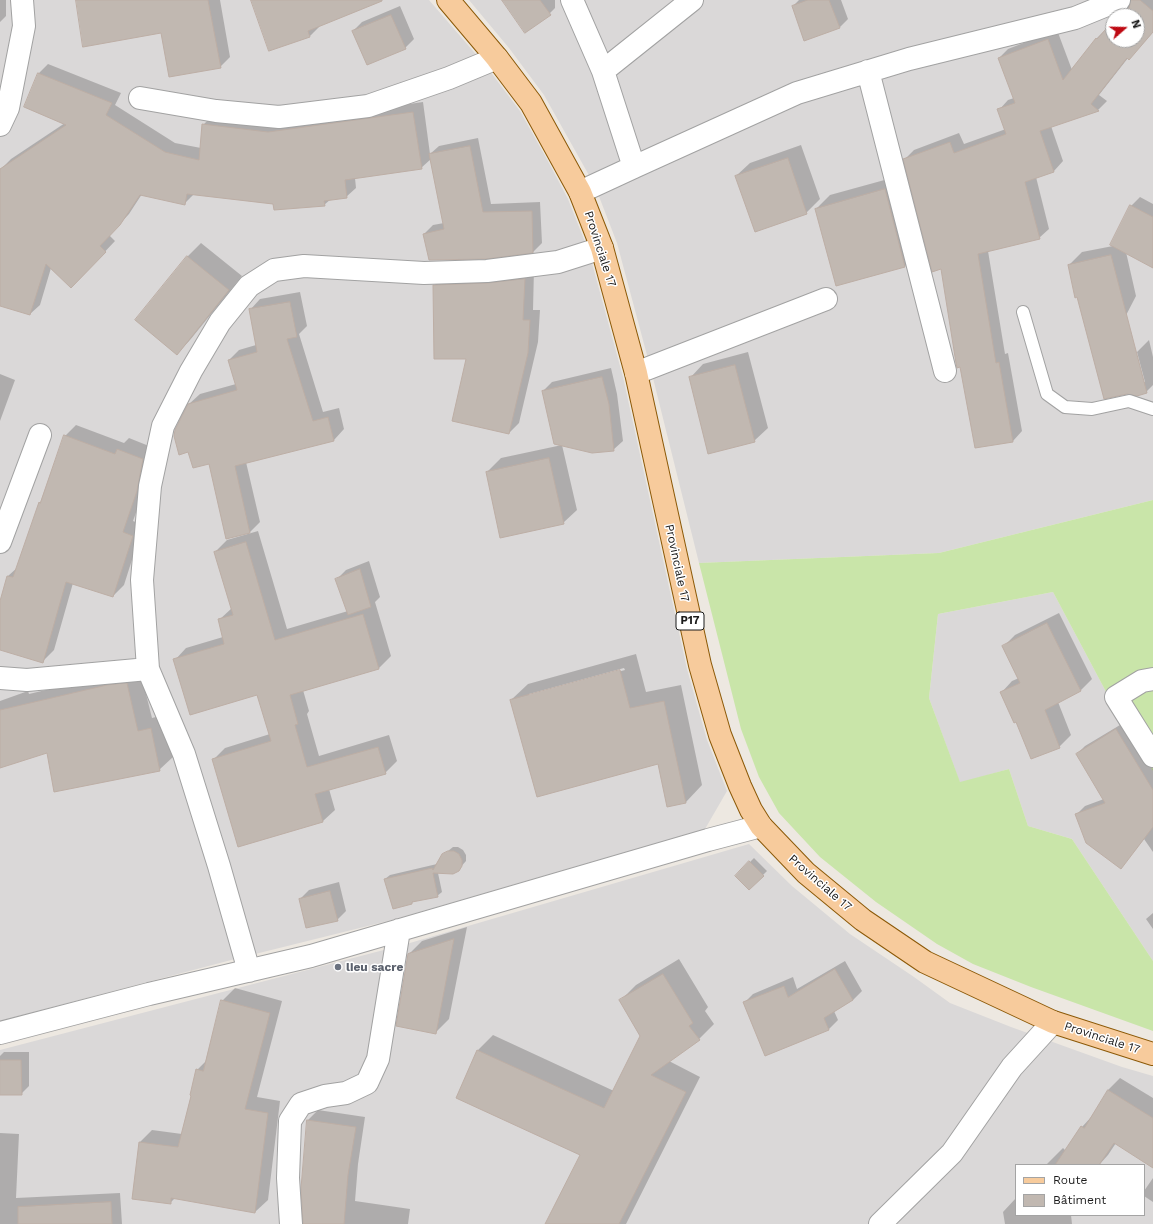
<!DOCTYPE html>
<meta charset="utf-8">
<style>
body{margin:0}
#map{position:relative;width:1153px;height:1224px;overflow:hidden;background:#ede8e1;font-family:"Work Sans",sans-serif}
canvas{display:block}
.legend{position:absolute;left:1015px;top:1164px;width:130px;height:52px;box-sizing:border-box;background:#fff;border:1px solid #a4a4a4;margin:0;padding:5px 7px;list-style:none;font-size:12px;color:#1b1b1b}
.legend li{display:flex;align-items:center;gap:8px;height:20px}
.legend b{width:20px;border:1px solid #a4a4a4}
.north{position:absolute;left:1105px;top:8px;width:40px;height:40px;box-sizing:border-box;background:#fff;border:1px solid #a4a4a4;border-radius:50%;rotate:70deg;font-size:11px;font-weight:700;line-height:16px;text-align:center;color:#1b1b1b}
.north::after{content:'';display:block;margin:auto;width:14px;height:18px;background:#be0912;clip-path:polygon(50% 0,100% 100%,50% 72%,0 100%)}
</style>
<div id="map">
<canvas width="1153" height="1224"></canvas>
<ul class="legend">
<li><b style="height:5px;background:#f7cb9c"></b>Route</li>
<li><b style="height:11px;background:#c1b8b1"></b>Bâtiment</li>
</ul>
<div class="north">N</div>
</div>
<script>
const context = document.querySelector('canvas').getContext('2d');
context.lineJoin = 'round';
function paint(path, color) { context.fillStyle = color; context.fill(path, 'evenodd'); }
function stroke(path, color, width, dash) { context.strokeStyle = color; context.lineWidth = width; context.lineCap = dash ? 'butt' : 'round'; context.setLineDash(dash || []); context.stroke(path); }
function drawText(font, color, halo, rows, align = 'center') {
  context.font = font + ' "Work Sans",sans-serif'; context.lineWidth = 3; context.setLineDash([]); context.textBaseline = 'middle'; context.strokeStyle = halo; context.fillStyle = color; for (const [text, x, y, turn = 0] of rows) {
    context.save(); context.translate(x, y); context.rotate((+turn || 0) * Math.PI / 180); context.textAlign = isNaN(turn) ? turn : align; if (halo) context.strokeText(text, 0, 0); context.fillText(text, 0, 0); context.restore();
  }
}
const residential = new Path2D(`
 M0 0H429L486 66 520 111 549 163 568 199 589 252 623 377 687 669 707 740 727 791 705 829 396 919 235 959 0 1021Z
 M469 0H1153V500L939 553 699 563 651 370 617 243 595 186 544 95 509 48ZM1113 16H1137V40H1113Z
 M1053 592 1121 720 1153 771V961L1072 839 1028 826 1009 769 960 783 929 698 938 614Z
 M749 844 792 886 850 934 914 977 950 1003 1011 1027 1122 1067 1153 1076V1224H0V1050L403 945ZM1016 1165H1144V1215H1016Z`);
const grass = new Path2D(`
 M1153 500V771L1121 720 1053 592 938 614 929 698 960 782 1009 769 1028 826 1072 839 1153 961V1031L1031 987 973 964 937 944 876 902 820 857 779 813 759 777 741 729 699 563 939 553Z`);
const shadow = new Path2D(`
 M0 0H6V16L0 22Z
 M77 0H220L230 57 220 67 162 32Z
 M252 0H368L318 25 319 27 310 36 269 50Z
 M503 0H555V8L546 17Z
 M799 0H841L848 19 839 28 793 6Z
 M1133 0H1153V32L1138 49 1128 58 1099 95 1107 101 1098 110 1051 126 1063 161 1054 171 1036 177 1049 229 1039 238 988 251 1005 354 1008 353 1022 431 1013 441 941 268 905 159 914 150 959 133 964 144 1006 129 999 110 1008 100 1014 98 999 58 1008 49 1057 30 1072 70 1097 38 1113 23V40H1137V16H1119L1131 4Z
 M400 6 414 39 405 48 353 31 362 22Z
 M48 64 121 93 115 105 175 143 201 148 203 125 213 115 278 123 423 102 430 154 439 146 478 138 491 204 540 202 542 243 533 252 424 234 433 225 444 223 431 159 421 168 355 178 356 188 346 197 331 199 324 205 274 204 194 194 185 203 142 194 129 214 109 235 115 241 81 277 51 268 40 305 30 314 0 305 1 169 11 159 65 123 38 74Z
 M801 145 820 199 806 213 736 176 750 163Z
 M899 176 919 253 905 266 837 285 816 209 830 195Z
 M1140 197 1153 204V258L1147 264 1126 252 1136 296 1107 352 1129 365 1136 354 1143 382H1145L1137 352 1149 340 1153 357V385L1146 392 1137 395 1127 393 1104 398 1078 296H1076L1069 265 1082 252 1113 246 1111 245 1131 206Z
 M201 243 242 276 190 340 177 354 136 320 188 256Z
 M534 269 533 310H540L538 342 519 423 509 433 468 358 434 286 444 275Z
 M300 292 307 326 299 334 323 412 339 408 344 429 334 440 246 462 260 522 248 534 209 463 189 404 200 394 236 384 229 360 239 350 256 345 250 310 260 299Z
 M748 352 768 428 754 441 690 378 703 364Z
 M611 368 617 394 623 441 613 450 562 445 577 510 563 523 487 472 501 458 562 445 543 391 552 382Z
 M0 374 15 380 0 421Z
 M76 425 124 443 129 438 154 448 148 479 133 521 143 525 124 585 113 596 73 583 54 650 43 661 0 649V605L8 576 18 567 40 503 42 500 65 436Z
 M258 531 287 629 348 611 337 579 346 570 369 561 380 597 375 602 391 656 379 668 303 690 309 711 307 714 319 756 389 735 397 761 385 773 329 789 335 810 323 821 239 846 213 760 225 748 270 734 258 694 175 660 186 648 223 637 219 620 232 608 215 552 227 540Z
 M1059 613 1092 679 1080 691 1058 702 1071 735 1059 747 1017 721 1001 693 1012 681 1019 678 1003 647 1015 635Z
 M636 654 646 692 681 685 702 785 686 802 668 806 658 762 511 700 528 684ZM624 668 625 670 529 696V694Z
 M140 670 152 718 164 715 173 757 159 770 47 752 0 767V701L28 691 29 694 121 672Z
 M1125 722 1153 769V852L1144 839 1121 867 1077 814 1085 806 1104 799 1077 754 1085 746Z
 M453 847H458L463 850 466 855V861L458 870 438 873 442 892 437 896 414 900 412 903 385 879 390 875 437 864 443 855Z
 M754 858 767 871 749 889 736 876Z
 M339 882 346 911 337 920 300 899 309 890Z
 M1153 913V929L1146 919Z
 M467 927 449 1019 435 1033 409 954 422 941Z
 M679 959 708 1007 705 1011 714 1024 699 1039 669 1061 700 1077 626 1224H546L581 1155 457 1097 478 1050 493 1035 614 1091 642 1036 620 1001 636 985Z
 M845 961 862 991 853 1000 834 1011 838 1020 828 1030 744 1003 753 994 793 977 797 989Z
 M235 988 282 1001 257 1097 280 1101 268 1200 255 1212 175 1198 170 1203 140 1142 152 1130 182 1134 197 1070 207 1060 222 1001Z
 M4 1052H29V1086L21 1094H0V1056Z
 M1120 1078 1153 1098V1132L1116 1143 1108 1155 1099 1165H1046L1063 1148 1066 1151 1082 1127 1093 1115 1108 1090Z
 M318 1110 365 1117 358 1164 355 1201 410 1209 408 1224H304L302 1189 308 1120Z
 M0 1133 19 1134 16 1198 120 1193 122 1224H0Z
 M1153 1178V1202L1144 1196V1191Z
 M1016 1198V1215H1071L1072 1224H1005L1003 1212Z`);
const building = new Path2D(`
 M76 0H208L221 68 169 77 161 33 83 47Z
 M251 0H382V1L308 31 310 37 269 51Z
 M502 0H540L551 15 525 33Z
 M808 0H829L840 28 804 41 792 6Z
 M1131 0H1140L1153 11V32L1129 60 1127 58 1091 104 1099 111 1040 131 1054 172 1025 182 1040 239 978 254 996 363 999 362 1013 442 975 448 960 367 957 368 956 363 941 269 932 272 903 159 950 142 954 153 1006 134 997 109 1015 103 998 58 1048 39 1063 80 1096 38 1097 39 1113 21V40H1137V16H1118L1129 8Z
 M391 15 406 49 367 65 352 31Z
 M38 73 112 103 106 115 165 152 199 160 202 124 268 132 413 112 422 169 345 180 347 198 324 201 325 206 274 210 273 204 187 194 185 205 140 195 120 225 100 246 106 252 71 288 46 264 30 315 0 306V169L66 125 24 107Z
 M470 146 483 212 532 211 533 253 486 259 429 260 423 234 444 229 429 154Z
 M788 158 807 214 755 232 735 176Z
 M885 189 905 267 836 286 815 209Z
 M1130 205 1153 217V268L1110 245Z
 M1111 255 1147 393 1137 396 1127 394 1104 399 1077 297 1075 298 1068 265Z
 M187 256 229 290 177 355 135 320Z
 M525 279 523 320H530L528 353 509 434 452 421 466 359H434L433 285 487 283Z
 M290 302 297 337 287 339 313 421 328 417 334 441 235 466 250 533 226 539 209 464 193 468 188 452 179 455 174 436 175 430 188 404 237 390 228 360 257 352 249 309Z
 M735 365 755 442 708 454 689 377Z
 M602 377 609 404 614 451 592 453 554 444 542 391Z
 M64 435 115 454 117 449 143 459 137 491 123 532 133 536 113 597 66 582 43 663 0 650V601L7 576 13 577 39 502 40 503Z
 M549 458 564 524 500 538 486 472Z
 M246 542 275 640 363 614 379 669 290 695 298 724 295 725 307 767 378 747 386 774 315 794 323 822 238 847 212 759 271 741 257 695 190 715 173 659 224 644 218 619 233 615 214 552Z
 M360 569 371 607 348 615 335 579Z
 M1047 623 1081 691 1045 710 1060 748 1031 759 1016 722 1014 723 1000 692 1020 683 1002 646Z
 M620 670 630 708 664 701 686 803 667 807 658 764 537 797 510 700Z
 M127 683 138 731 151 728 160 771 54 792 47 753 0 768V710L107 685Z
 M1116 729 1153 790V827L1121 869 1086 843 1075 814 1105 803 1076 754Z
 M448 851H454L459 854 462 860V866L459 871 453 874 433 873 438 897 412 902V904L393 909 384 879 432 868 433 870 442 854Z
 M749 861 764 876 749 890 735 876Z
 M330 891 338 921 306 928 299 899Z
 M454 939 436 1034 396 1026 408 954Z
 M835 969 853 1000 824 1018 829 1030 765 1056 743 1002 784 986 788 997Z
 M663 974 693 1023 689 1026 700 1040 651 1075 686 1092 619 1224H545L580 1155 456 1098 477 1050 604 1108 640 1036 619 1000Z
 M221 1000 270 1013 245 1109 268 1113 255 1213 171 1198V1204L132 1199 139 1142 178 1147 191 1096 190 1095 196 1069 203 1071Z
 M0 1060H21L22 1095H0Z
 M1108 1090 1153 1118V1168L1114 1143 1099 1165H1055L1081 1126 1084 1128Z
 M307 1120 356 1127 348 1175 344 1224H303L301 1189Z
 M111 1202 112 1224H18V1207Z`);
const lane = new Path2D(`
 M1023 312 1047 394 1065 407 1092 409 1129 401 1153 409`);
const street = new Path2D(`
 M572 0 603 71 634 167 580 192
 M603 71 692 0
 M868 71 945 371
 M140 98 216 111 279 117 368 106 449 78 497 58
 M0 125 8 108 24 26 22 0
 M634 167 797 93 909 59 1075 18 1119 0
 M636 373 826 299
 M0 542 40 435
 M0 678 27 680 148 669
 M1153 679 1142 681 1116 697 1153 756
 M249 971 219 866 184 754 148 669 142 580 150 486 163 426 191 371 220 322 249 286 274 270 304 266 424 273 487 271 558 262 602 248
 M0 1033 149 994 311 956 708 840 761 826
 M291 1224 288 1178 290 1121 301 1104 325 1096 346 1093 367 1083 378 1059 399 930
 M880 1224 952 1153 1012 1067 1053 1022`);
const primary = new Path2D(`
 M448 0 497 58 531 103 580 192 602 248 636 373 700 665 720 735 740 786 751 810 761 826 806 873 863 920 925 962 1053 1022 1153 1054`);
const markers = [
 [338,967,4,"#6b7280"]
];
const shields = [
 [690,621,28]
];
const shieldNames = [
 ["P17",690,621]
];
const streetNames = [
 ["Provinciale 17",600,249,72],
 ["Provinciale 17",677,563,78],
 ["Provinciale 17",820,883,41],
 ["Provinciale 17",1102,1038,18]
];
const worshipNames = [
 ["lieu sacre",346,967]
];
paint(residential, '#dad8d8');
paint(grass, '#c9e5a9');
paint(shadow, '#0003');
paint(building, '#c1b8b1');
stroke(building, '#bdaea5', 1);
stroke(lane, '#a2a2a2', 14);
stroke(street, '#a2a2a2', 24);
stroke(primary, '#8c5907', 24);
stroke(lane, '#fff', 12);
stroke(street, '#fff', 22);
stroke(primary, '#f7cb9c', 22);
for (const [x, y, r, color] of markers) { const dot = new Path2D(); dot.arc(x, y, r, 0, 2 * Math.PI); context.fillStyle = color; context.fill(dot); stroke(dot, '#fff', 1.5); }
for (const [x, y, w] of shields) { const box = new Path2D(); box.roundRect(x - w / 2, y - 9, w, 18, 3); context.fillStyle = '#fff'; context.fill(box); stroke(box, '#1b1b1b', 1); }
drawText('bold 11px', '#1b1b1b', null, shieldNames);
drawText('12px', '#1b1b1b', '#fff', streetNames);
drawText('bold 12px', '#5b616d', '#fff', worshipNames, 'left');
</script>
